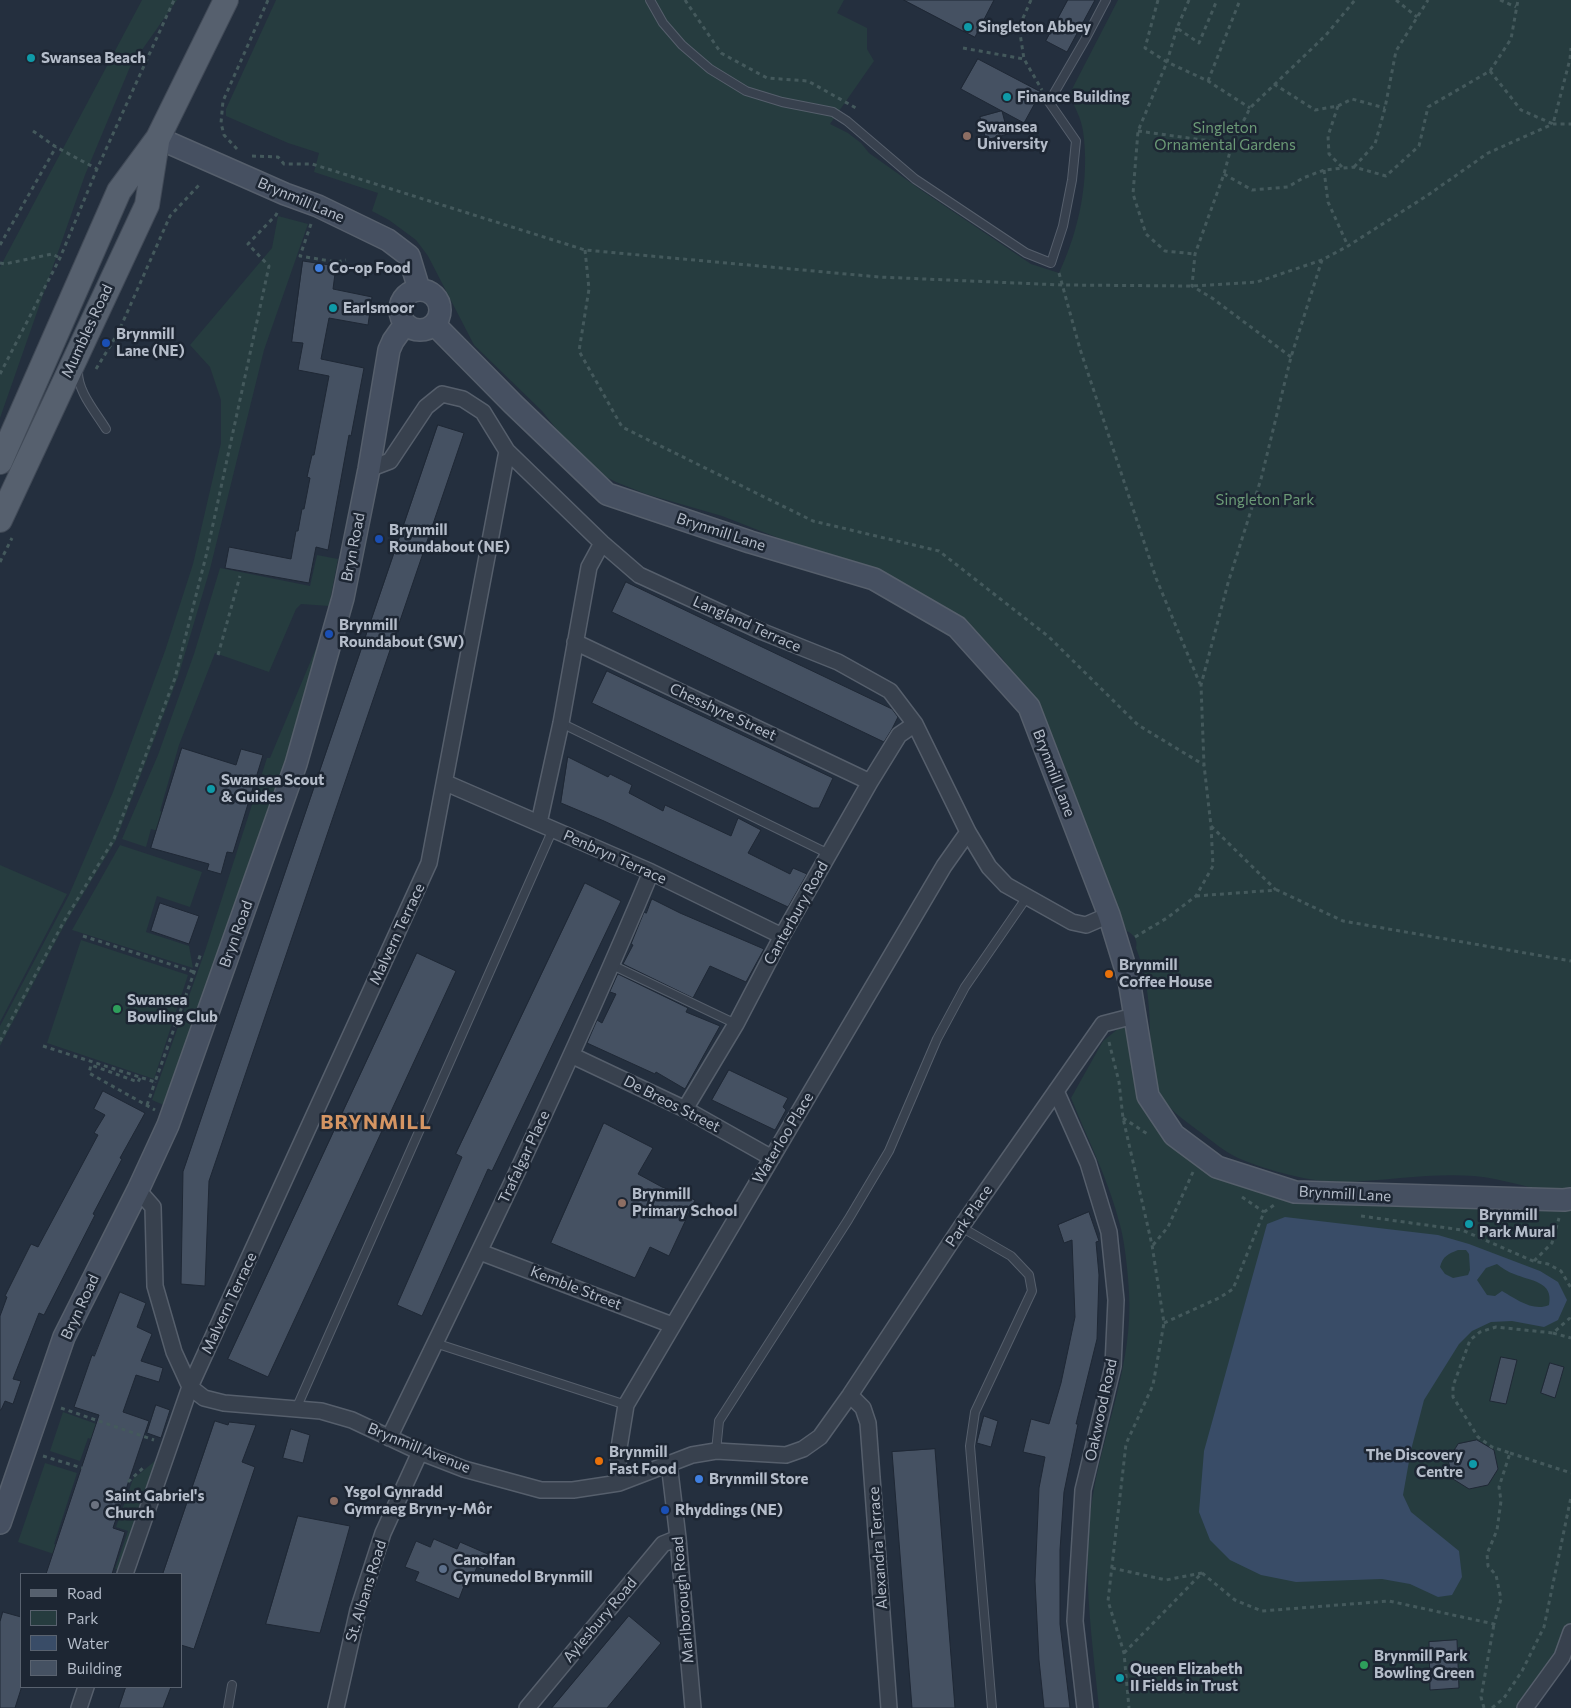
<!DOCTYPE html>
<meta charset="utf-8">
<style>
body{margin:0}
#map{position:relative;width:1571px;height:1708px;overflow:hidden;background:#242f3e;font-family:Commissioner,sans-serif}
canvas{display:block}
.legend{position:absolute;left:20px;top:1573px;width:162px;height:115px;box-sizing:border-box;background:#1d2633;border:1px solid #59626f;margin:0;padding:6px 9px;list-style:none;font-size:15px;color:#b4bcc9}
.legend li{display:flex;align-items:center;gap:10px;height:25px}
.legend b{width:25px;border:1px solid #59626f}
</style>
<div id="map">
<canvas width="1571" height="1708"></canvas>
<ul class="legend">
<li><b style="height:6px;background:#56606e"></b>Road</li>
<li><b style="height:14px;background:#263c3f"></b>Park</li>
<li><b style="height:14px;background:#394c67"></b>Water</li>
<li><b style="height:14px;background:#455162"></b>Building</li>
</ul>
</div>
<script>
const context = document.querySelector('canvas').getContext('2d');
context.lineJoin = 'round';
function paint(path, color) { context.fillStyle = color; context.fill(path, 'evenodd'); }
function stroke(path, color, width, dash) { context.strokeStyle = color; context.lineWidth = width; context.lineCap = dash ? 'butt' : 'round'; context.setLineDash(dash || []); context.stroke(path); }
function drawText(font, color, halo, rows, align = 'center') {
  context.font = font + ' Commissioner,sans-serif'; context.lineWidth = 5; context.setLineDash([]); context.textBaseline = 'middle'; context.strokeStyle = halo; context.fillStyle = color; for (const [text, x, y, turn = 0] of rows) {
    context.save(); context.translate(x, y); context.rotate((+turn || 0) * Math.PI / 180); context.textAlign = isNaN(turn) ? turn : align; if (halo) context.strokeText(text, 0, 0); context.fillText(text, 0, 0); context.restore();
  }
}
const green = new Path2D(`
 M142 0H177L130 67 85 175 0 418V267Z
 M276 0H844L837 13 867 28V49L874 61 830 124 848 133 861 143 869 153 921 190 1031 264 1059 273C1079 230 1090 179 1083 131 1081 118 1075 107 1069 95L1118 0H1571V1191C1538 1194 1506 1178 1474 1176 1432 1173 1390 1180 1349 1182 1312 1183 1272 1172 1238 1158 1225 1152 1212 1141 1200 1132 1184 1120 1167 1109 1158 1090 1149 1072 1151 1050 1150 1030 1149 1000 1147 977 1136 948 1138 940 1134 935 1127 931L1087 850 1078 804 1059 751 1032 699 1002 658 979 635 947 608 882 573 855 562 817 553 722 516 646 494 616 482 598 473 578 456 542 411 474 345 428 256 416 240 389 220 372 211 378 193 314 172 319 153 288 143 226 116V109Z
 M278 216 308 224 264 350 210 569 178 677 116 840 65 924 0 1046V1026L69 895 113 792 165 651 193 564 221 443V400L210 367 190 345 272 248Z
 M317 555 338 559 329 606 301 604 296 609 269 672 215 653 179 745 160 811 209 826 203 843 151 829 146 847 122 839 158 755 194 654 220 568 310 586Z
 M322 634V640L291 760 166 1106 152 1100 205 951 267 758H270Z
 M120 845 202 872 190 907 157 896 146 932 189 946 193 968 72 930Z
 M0 865 67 894 0 1022Z
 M81 940 188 975 154 1079 47 1043Z
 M1134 1016 1148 1096 1174 1135 1295 1192 1571 1199V1630L1525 1708H1099C1092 1636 1080 1561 1094 1489 1106 1424 1133 1360 1129 1293 1128 1274 1125 1243 1120 1225 1109 1181 1088 1140 1071 1098L1103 1041Z
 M63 1412 105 1427 100 1442 88 1438 80 1461 50 1451Z
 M161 1456 124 1572 115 1569 128 1531 116 1527 133 1479Z
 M45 1463 77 1473 54 1544 60 1546 57 1555 18 1542Z`);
const water = new Path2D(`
 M1285 1217 1438 1235 1469 1244 1540 1271 1558 1282 1567 1300 1558 1320 1544 1327 1512 1321 1491 1322 1472 1331 1459 1344 1424 1400 1411 1450 1403 1495 1411 1512 1459 1551 1462 1577 1452 1595 1438 1597 1410 1584 1382 1579 1296 1582 1261 1575 1230 1560 1210 1540 1199 1512 1204 1451 1267 1224ZM1458 1250H1466L1469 1254 1470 1270 1468 1275 1453 1278 1445 1274 1440 1267C1443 1256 1448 1254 1458 1250ZM1497 1264C1502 1268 1508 1272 1514 1274 1530 1281 1554 1281 1549 1305 1533 1312 1516 1299 1502 1291L1495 1296 1487 1295 1477 1280 1486 1268Z`);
const building = new Path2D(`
 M904 0H994L975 37Z
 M1068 0H1095L1067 52 1046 41Z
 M978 59 1041 92 1024 123 961 89Z
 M1002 111 1008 134 986 140 980 117Z
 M303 261 336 266 333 289 372 297 368 325 329 318 321 359 364 368 351 436 349 435 328 550 316 547 309 583 225 568 229 547 291 559 296 531H298L302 509H304L310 478 307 477 312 455H314L329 376 298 370 303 343 292 342Z
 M438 425 464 433 209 1181 205 1286 181 1284 183 1172Z
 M626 582 892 709 898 717 892 729 884 742 612 612Z
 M607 671 833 778 819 808H813L592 703Z
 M182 748 236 765 241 749 263 755 233 853 227 852 221 874 207 870 209 864 151 848Z
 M568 757 608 777 610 774 632 785 629 793 663 811 665 805 731 836 738 818 761 830 748 853 790 874 793 868 807 874 788 907 604 821 561 803Z
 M585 883 621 901 492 1171 488 1169 422 1316 397 1305 462 1157 456 1154Z
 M652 899 680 913 764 949 746 982 710 966 693 998 623 964 633 945 631 944 644 912 646 913Z
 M160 903 199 916 189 944 151 931Z
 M417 953 456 971 268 1377 228 1359Z
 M618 974 688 1008 686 1012 720 1026 685 1089 656 1072 655 1074 587 1043 597 1020 602 1023 616 994 610 992Z
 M729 1070 788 1098 783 1107 786 1110 775 1130 712 1100Z
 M103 1091 145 1113 120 1158 122 1159 93 1214 95 1215 44 1315 39 1313 13 1379 21 1381 13 1404 5 1401 1 1410H0V1316L7 1297 5 1296 31 1244 38 1247 98 1135 94 1133 105 1115 94 1109Z
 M604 1123 653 1148 638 1174 662 1187 695 1200 669 1256 650 1247 635 1278 551 1243Z
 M1089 1212 1099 1241 1096 1242 1099 1275 1097 1339 1076 1424H1078L1064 1492 1060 1550V1624L1070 1708H1044L1039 1660 1035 1581 1039 1488 1045 1457 1023 1452 1031 1419 1049 1424 1061 1383 1075 1317 1072 1240 1064 1243 1058 1225Z
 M120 1292 146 1303 137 1327 152 1334 141 1361 163 1368 159 1382 136 1375 123 1412 149 1421 113 1528 125 1532 112 1574H46L99 1415 74 1407 92 1355 94 1356Z
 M1501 1357 1517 1360 1506 1404 1490 1401Z
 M1550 1363 1564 1367 1555 1398 1541 1393Z
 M156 1405 170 1410 161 1438 147 1433Z
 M984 1416 998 1421 991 1447 977 1443Z
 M215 1421 228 1425 229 1422 256 1425 242 1462 255 1467 194 1649 181 1645V1574H163Z
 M291 1429 310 1435 303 1463 283 1458Z
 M1477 1440 1494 1450 1498 1469 1488 1485 1469 1489 1453 1479 1448 1460 1458 1444Z
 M935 1449 955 1708H912L892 1452Z
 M298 1516 350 1526 320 1633 266 1624Z
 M434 1539 457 1549 460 1542 490 1555 484 1570 477 1567 468 1588 464 1586 459 1599 415 1581 419 1572 405 1567 416 1541 430 1547Z
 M3 1612 21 1617V1689L15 1708H0V1622Z
 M629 1616 661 1643 607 1708H552Z
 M1457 1640 1459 1688 1430 1690 1429 1642Z
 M126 1687H171L163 1708H119Z`);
const path = new Path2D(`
 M685 0 721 53 767 78 808 81 856 108
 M1031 0 1019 27 1024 59 1042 90
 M1158 0 1145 48 1167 62 1138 131 1133 194 1146 234 1165 251 1195 254
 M1189 0 1177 28 1199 43 1217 0
 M1396 0 1417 17
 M1500 0 1516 7
 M1177 28 1167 62 1208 81 1250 108
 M963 48 1024 59
 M1490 71 1521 110 1553 124 1570 59 1571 48
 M1208 81 1240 0
 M1274 84 1315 110 1338 106 1352 99 1385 108
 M1338 106 1328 136 1329 154 1344 169
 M33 131 56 147 97 169
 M1138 131 1232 144
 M237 149 224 135 221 123 223 101 268 0
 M252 156 278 157 284 164H312L585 250 879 277 1062 285 1192 286 1257 282 1322 260 1348 246 1428 195 1488 153 1553 124H1571
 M1354 167 1375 144 1385 108 1396 51 1428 0
 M1324 170 1328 202 1348 246
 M1224 174 1252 190 1288 187 1303 178 1324 170 1354 167 1386 176 1419 146 1428 107 1490 71 1511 39 1518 0
 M311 224 300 256 336 262 346 260
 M0 245 56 147
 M585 250 589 289 579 351 622 427 813 521 939 551 1049 637 1138 725 1204 765
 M0 263 5 264 52 254 60 258
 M1059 273 1080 349 1156 578 1200 684
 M1291 357 1212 298 1192 286 1195 254 1224 174 1232 144 1250 108 1326 35 1355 0
 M96 369 118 333 170 216 200 184
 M0 374 60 258 97 169 174 0
 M0 562 12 538
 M218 655 240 576
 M1211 826 1276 890
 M1196 896 1277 890 1343 921 1571 961
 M83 936 194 972
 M1135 937 1167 918 1196 896 1213 866 1211 826 1204 765 1201 685 1228 583 1261 479 1291 357 1322 260
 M0 1041 63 923 114 839 175 678 207 552 269 266 248 244 276 215 278 211
 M1109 1042 1119 1082 1123 1118 1152 1245 1164 1323 1153 1385 1126 1444 1108 1601 1124 1653 1129 1708
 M43 1046 155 1082 201 953
 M140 1078 138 1082 91 1065 89 1073 155 1110
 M147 1105 155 1082
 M1123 1118 1149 1135
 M1242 1197 1264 1212
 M1361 1216 1462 1230 1533 1261 1548 1264 1561 1271 1571 1288
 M1153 1245 1168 1227 1193 1172
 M1534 1261 1552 1243 1559 1218
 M1164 1323 1219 1298 1233 1289 1264 1212 1274 1205
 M1553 1333 1571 1338
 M61 1408 154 1440
 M1510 1453 1571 1473
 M43 1456 82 1468
 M128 1482 144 1467
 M1112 1568 1166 1580 1202 1573
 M1202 1573 1235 1600 1262 1611 1389 1601 1494 1624 1501 1599 1496 1575 1488 1566 1487 1554 1497 1530 1501 1501 1499 1487 1510 1453 1492 1447 1478 1437 1453 1397V1386L1470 1340 1480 1332 1496 1327 1553 1333 1570 1318 1571 1314
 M1124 1653 1202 1573
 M1484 1708 1481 1697 1494 1624
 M1492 1708 1504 1698 1522 1671 1544 1627 1571 1497`);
const lane = new Path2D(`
 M650 0 663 23 682 45 710 69 746 91 782 102 833 112 847 121 915 179 1026 253 1051 263 1063 226 1072 180 1076 141 1049 102 1086 38 1106 0
 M78 370C77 391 95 411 106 429
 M561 723 829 854
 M612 965 736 1024
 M961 1227 1011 1256 1029 1275 1032 1291 975 1412 970 1446 992 1708
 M435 1343 626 1405
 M296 1409 553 829
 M716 1451 719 1421 848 1220 889 1151 937 1039 965 987 1027 897
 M228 1708 232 1685`);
const street = new Path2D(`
 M369 469 390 461 426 407 442 394 463 399 483 412 507 451 602 543 639 575 763 632 838 662 890 691 915 724 968 832 989 867 1006 885 1072 922 1086 925 1109 915
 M575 642 870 782
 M446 783 651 872 782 936
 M539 823 561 723 589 567 602 543
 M571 1055 685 1109 772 1158
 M1056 1091 1088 1163 1109 1232 1116 1300 1113 1366 1083 1490 1075 1621 1085 1708
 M685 1109 736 1024 782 936 870 782 899 735 915 724
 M138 1190 153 1207 155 1286 174 1352 190 1387 204 1398 224 1403 321 1411 352 1420 420 1452 464 1469 541 1490H573L619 1483 692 1455 716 1451 786 1455 803 1449 820 1437 850 1395 961 1227 1103 1024 1134 1016
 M480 1252 672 1325
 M850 1395 863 1408 868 1423 889 1708
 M389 1438C480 1251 571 1064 651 872
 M669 1463 678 1538 693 1708
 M619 1483 618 1454 626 1405 944 866 968 832
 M125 1574 190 1387 429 863 507 451
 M79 1708 86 1687
 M336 1708 358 1610 383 1533 420 1452
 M527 1708 663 1544 678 1538
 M1525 1708 1562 1657 1571 1632`);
const secondary = new Path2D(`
 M158 138 285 194 318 206 388 240 409 256 419 289
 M400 310a20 20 0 1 1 40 0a20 20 0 1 1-40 0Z
 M435 325 513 404 607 494 750 542 874 579 957 627 1029 707 1109 915 1129 980 1148 1096 1174 1135 1217 1167 1295 1192 1564 1200 1571 1199
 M0 1523 64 1337 138 1190 168 1125 296 764 343 598 369 469 389 350 393 341 405 324`);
const primary = new Path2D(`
 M0 462 119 191 158 138 226 0
 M0 520 147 205 157 142`);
const markers = [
 [968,27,5,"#0f9aa8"],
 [31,58,5,"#0f9aa8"],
 [1007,97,5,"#0f9aa8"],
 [967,136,5,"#8d6e63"],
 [319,268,5,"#3f7fe0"],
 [333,308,5,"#0f9aa8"],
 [106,343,5,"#1a4fb4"],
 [379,539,5,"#1a4fb4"],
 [329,634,5,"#1a4fb4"],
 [211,789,5,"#0f9aa8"],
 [1109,974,5,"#e8710a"],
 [117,1009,5,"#2e9e5b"],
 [622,1203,5,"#8d6e63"],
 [1469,1224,5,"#0f9aa8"],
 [599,1461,5,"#e8710a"],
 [1473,1464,5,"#0f9aa8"],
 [699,1479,5,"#3f7fe0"],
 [334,1501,5,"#8d6e63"],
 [95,1505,5,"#6b7280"],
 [665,1510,5,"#1a4fb4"],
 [443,1569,5,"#5c6f8a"],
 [1364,1665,5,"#2e9e5b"],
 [1120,1678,5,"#0f9aa8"]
];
const poiNames = [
 ["Singleton Abbey",978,27],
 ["Swansea Beach",41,58],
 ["Finance Building",1017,97],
 ["Swansea",977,127],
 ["University",977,144],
 ["Co-op Food",329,268],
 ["Earlsmoor",343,308],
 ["Brynmill",116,334],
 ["Lane (NE)",116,351],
 ["Brynmill",389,530],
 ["Roundabout (NE)",389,547],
 ["Brynmill",339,625],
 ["Roundabout (SW)",339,642],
 ["Swansea Scout",221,780],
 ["& Guides",221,797],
 ["Brynmill",1119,965],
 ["Coffee House",1119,982],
 ["Swansea",127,1000],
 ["Bowling Club",127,1017],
 ["Brynmill",632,1194],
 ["Primary School",632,1211],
 ["Brynmill",1479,1215],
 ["Park Mural",1479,1232],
 ["Brynmill",609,1452],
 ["Fast Food",609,1469],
 ["The Discovery",1463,1455,"right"],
 ["Centre",1463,1472,"right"],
 ["Brynmill Store",709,1479],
 ["Ysgol Gynradd",344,1492],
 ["Gymraeg Bryn-y-Môr",344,1509],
 ["Saint Gabriel's",105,1496],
 ["Church",105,1513],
 ["Rhyddings (NE)",675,1510],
 ["Canolfan",453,1560],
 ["Cymunedol Brynmill",453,1577],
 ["Brynmill Park",1374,1656],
 ["Bowling Green",1374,1673],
 ["Queen Elizabeth",1130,1669],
 ["II Fields in Trust",1130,1686]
];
const parkNames = [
 ["Singleton",1225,128],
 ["Ornamental Gardens",1225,145],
 ["Singleton Park",1265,500]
];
const streetNames = [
 ["Brynmill Lane",301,200,23],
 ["Mumbles Road",87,331,-65],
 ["Brynmill Lane",721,532,18],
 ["Bryn Road",353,547,-79],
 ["Langland Terrace",747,624,24],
 ["Chesshyre Street",723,712,25],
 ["Brynmill Lane",1054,773,69],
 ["Penbryn Terrace",615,857,24],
 ["Canterbury Road",796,913,-61],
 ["Bryn Road",236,934,-70],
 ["Malvern Terrace",397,934,-65],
 ["De Breos Street",672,1104,27],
 ["Waterloo Place",783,1138,-59],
 ["Trafalgar Place",524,1157,-65],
 ["Brynmill Lane",1345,1194,3],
 ["Park Place",969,1216,-56],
 ["Kemble Street",576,1288,21],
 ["Malvern Terrace",229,1303,-65],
 ["Bryn Road",80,1307,-65],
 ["Oakwood Road",1101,1410,-78],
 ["Brynmill Avenue",419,1448,22],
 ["Alexandra Terrace",878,1548,-94],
 ["St. Albans Road",366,1591,-73],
 ["Marlborough Road",683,1600,-95],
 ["Aylesbury Road",600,1620,-50]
];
const districtNames = [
 ["BRYNMILL",376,1122]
];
paint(green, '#263c3f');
paint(water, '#394c67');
paint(building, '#455162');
stroke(building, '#1f2835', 1);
stroke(lane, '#565f6c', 10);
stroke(street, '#565f6c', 18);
stroke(secondary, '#565f6c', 24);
stroke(primary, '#414a57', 26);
stroke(path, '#44595c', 3, [4, 4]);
stroke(lane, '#38414e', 8);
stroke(street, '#38414e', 15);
stroke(secondary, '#465061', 21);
stroke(primary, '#56606e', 24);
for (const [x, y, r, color] of markers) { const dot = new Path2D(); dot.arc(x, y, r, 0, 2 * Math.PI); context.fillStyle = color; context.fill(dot); stroke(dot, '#1d2633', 2); }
drawText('bold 15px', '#b4bcc9', '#1d2633', poiNames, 'left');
drawText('15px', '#6b9a76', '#1d2633', parkNames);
drawText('15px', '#b4bcc9', '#1d2633', streetNames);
context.letterSpacing = '1px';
drawText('bold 20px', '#d59563', '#1d2633', districtNames);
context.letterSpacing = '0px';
</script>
